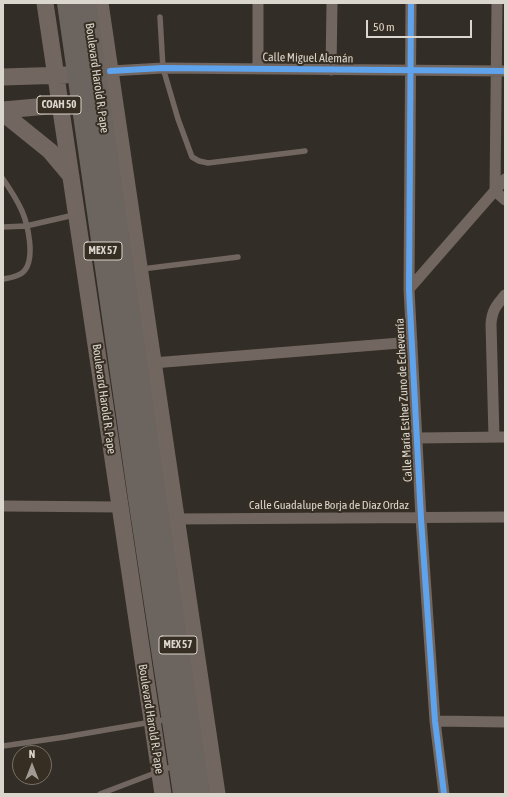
<!DOCTYPE html>
<meta charset="utf-8">
<style>
body{margin:0}
#map{position:relative;width:508px;height:797px;overflow:hidden;background:#322d26;font-family:"Asap Condensed",sans-serif}
canvas{display:block}
.frame{position:absolute;inset:0;border:4px solid #dad5cd;pointer-events:none}
.north{position:absolute;left:12px;top:745px;width:40px;height:40px;box-sizing:border-box;background:#362e22;border:1px solid #787166;border-radius:50%;rotate:0deg;font-size:11px;font-weight:700;line-height:16px;text-align:center;color:#dad5cd}
.north::after{content:'';display:block;margin:auto;width:14px;height:18px;background:#9f9a93;clip-path:polygon(50% 0,100% 100%,50% 72%,0 100%)}
.scale{position:absolute;left:366px;top:20px;width:106px;height:18px;box-sizing:border-box;border:2px solid #dad5cd;border-top:0;padding-left:5px;font-size:12px;line-height:14px;white-space:nowrap;color:#dad5cd;-webkit-text-stroke:3px #362e22;paint-order:stroke}
</style>
<div id="map">
<canvas width="508" height="797"></canvas>
<div class="frame"></div>
<div class="north">N</div>
<div class="scale">50 m</div>
</div>
<script>
const context = document.querySelector('canvas').getContext('2d');
context.lineJoin = 'round';
function stroke(path, color, width, dash) { context.strokeStyle = color; context.lineWidth = width; context.lineCap = dash ? 'butt' : 'round'; context.setLineDash(dash || []); context.stroke(path); }
function drawText(font, color, halo, rows, align = 'center') {
  context.font = font + ' "Asap Condensed",sans-serif'; context.lineWidth = 4; context.setLineDash([]); context.textBaseline = 'middle'; context.strokeStyle = halo; context.fillStyle = color; for (const [text, x, y, turn = 0] of rows) {
    context.save(); context.translate(x, y); context.rotate((+turn || 0) * Math.PI / 180); context.textAlign = isNaN(turn) ? turn : align; if (halo) context.strokeText(text, 0, 0); context.fillText(text, 0, 0); context.restore();
  }
}
const lane = new Path2D(`
 M160 17 163 68 178 119 192 157 199 161 208 163 305 151
 M3 179C10 189 17 200 22 211 28 225 35 257 25 270 21 276 10 278 3 279
 M3 227 26 226 74 215
 M142 269 238 257
 M3 746 65 737 169 719
 M100 794 176 765`);
const street = new Path2D(`
 M258 3V69
 M411 3 409 289 421 518 435 721 444 794
 M497 3 495 191 505 200
 M331 70 332 3
 M110 71 163 68 505 71
 M409 289 505 179
 M153 363 412 342
 M494 437 491 324C492 310 496 306 505 295
 M417 438 505 437
 M3 506 120 507
 M176 519 505 517
 M435 721 505 722`);
const primary = new Path2D(`
 M45 3 163 794
 M100 3 217 794
 M3 77 66 75
 M3 110 71 104
 M3 113 50 151 71 176`);
const highway = new Path2D(`
 M67 3 138 498 183 794
 M86 3 156 497 200 794`);
const cycleway = new Path2D(`
 M411 3 409 289 421 518 435 721 444 794
 M110 71 163 68 505 71`);
const shields = [
 [59,105,44],
 [103,251,38],
 [178,645,38]
];
const shieldNames = [
 ["COAH 50",59,105],
 ["MEX 57",103,251],
 ["MEX 57",178,645]
];
const streetNames = [
 ["Calle Miguel Alemán",308,58,1],
 ["Boulevard Harold R. Pape",97,78,82],
 ["Boulevard Harold R. Pape",104,399,82],
 ["Calle María Esther Zuno de Echeverría",404,400,-93],
 ["Calle Guadalupe Borja de Díaz Ordaz",329,505],
 ["Boulevard Harold R. Pape",151,719,81]
];
stroke(lane, '#716660', 5.5);
stroke(street, '#716660', 11);
stroke(primary, '#726660', 17);
stroke(highway, '#6c645e', 20);
stroke(cycleway, '#60a3ed', 6);
for (const [x, y, w] of shields) { const box = new Path2D(); box.roundRect(x - w / 2, y - 9, w, 18, 3); context.fillStyle = '#362e22'; context.fill(box); stroke(box, '#dad5cd', 1); }
drawText('bold 11px', '#dad5cd', null, shieldNames);
drawText('12px', '#dad5cd', '#362e22', streetNames);
</script>
